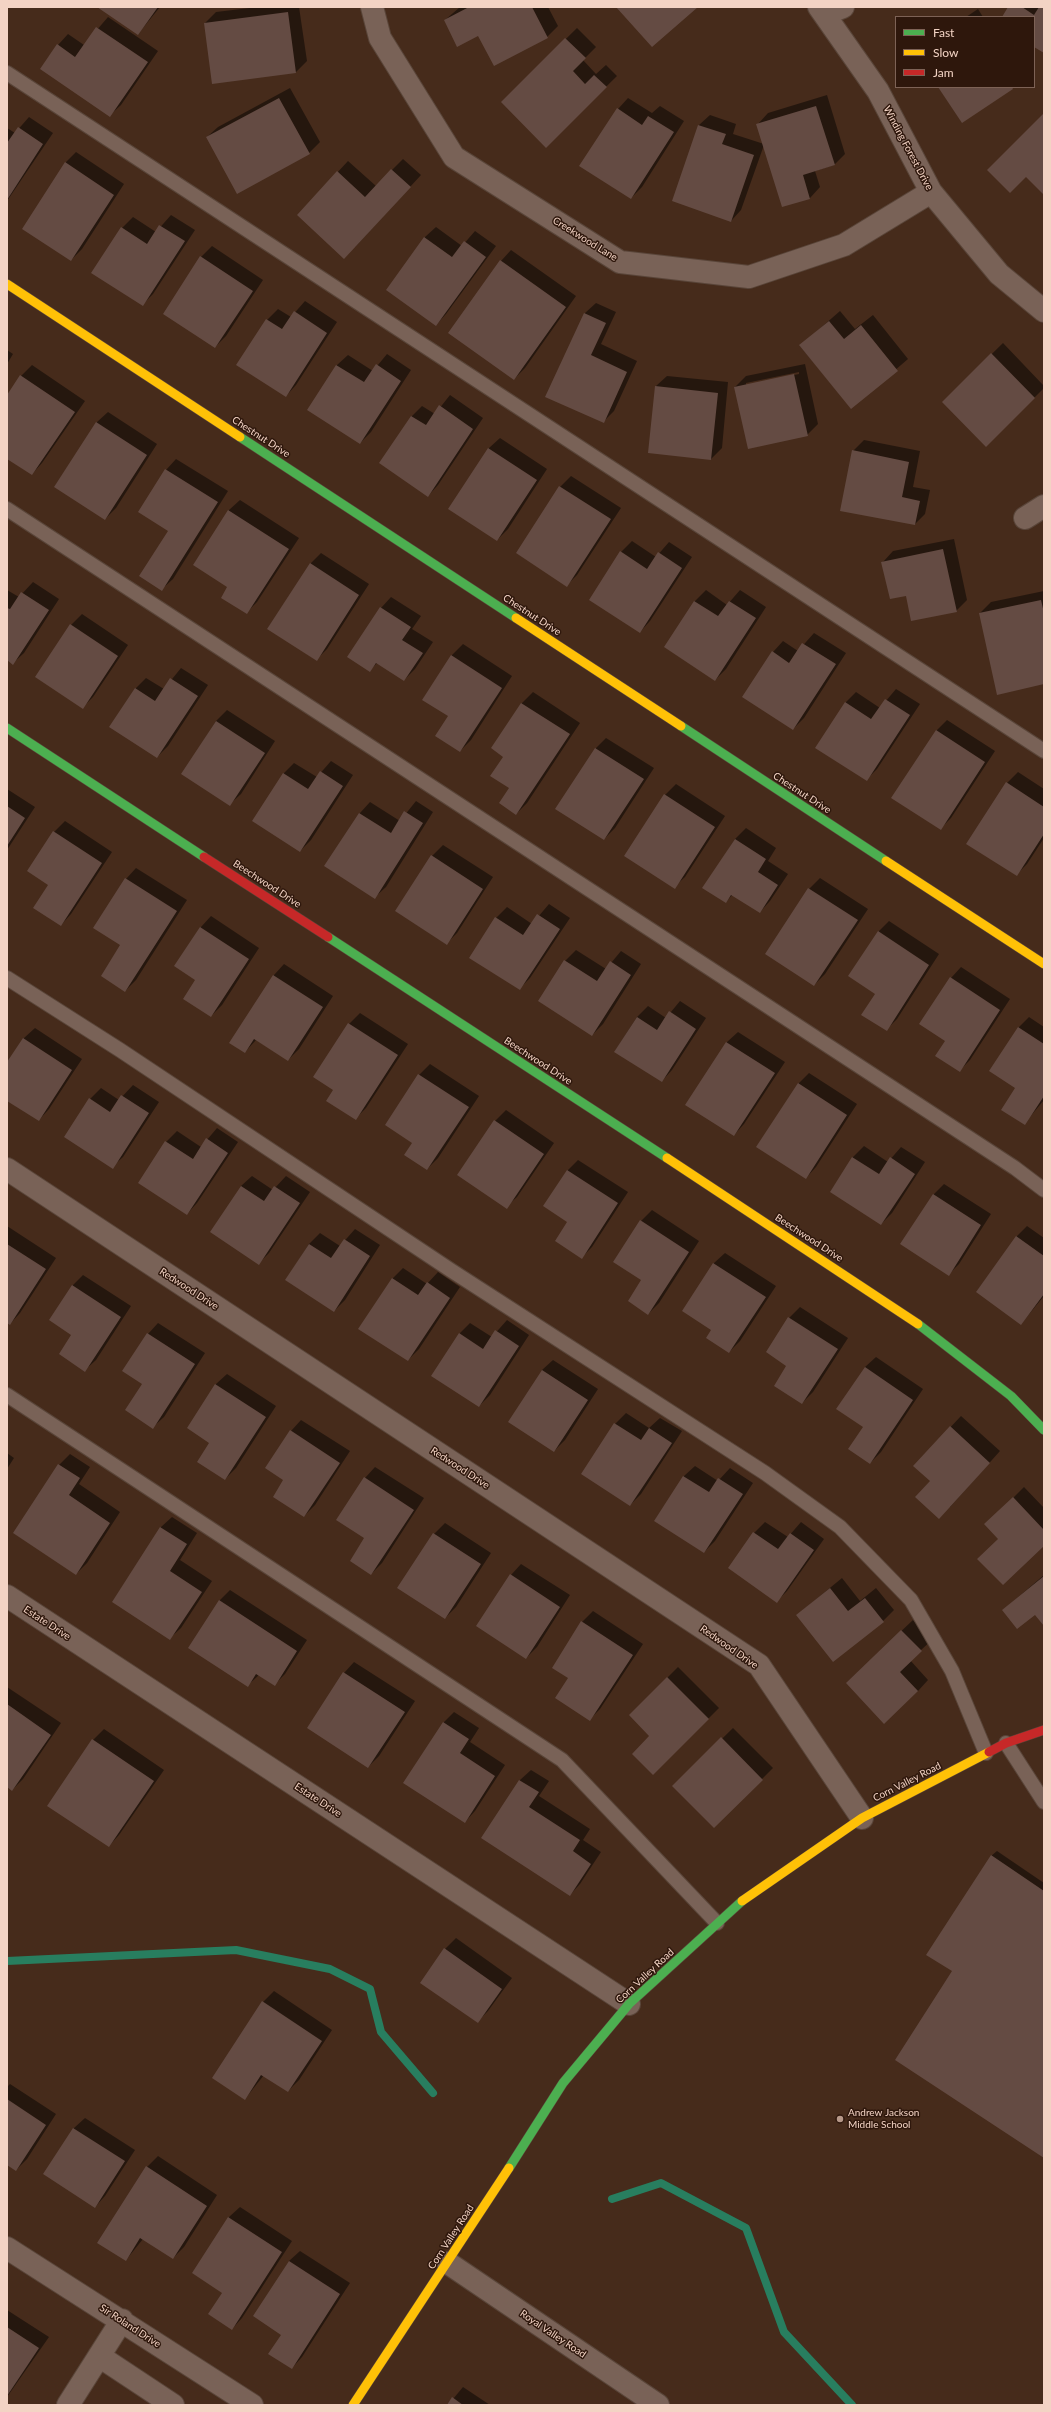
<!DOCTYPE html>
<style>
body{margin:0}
#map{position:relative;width:1051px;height:2412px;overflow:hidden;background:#462b1b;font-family:Lato,sans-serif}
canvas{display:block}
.frame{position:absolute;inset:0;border:8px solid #f3d3c4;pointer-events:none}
.legend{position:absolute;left:895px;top:16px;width:140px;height:72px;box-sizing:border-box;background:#2e170c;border:1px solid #7d6256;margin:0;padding:5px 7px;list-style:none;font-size:12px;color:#f3d3c4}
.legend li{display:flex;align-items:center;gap:8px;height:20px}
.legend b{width:20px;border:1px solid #7d6256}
</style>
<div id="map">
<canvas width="1051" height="2412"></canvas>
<div class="frame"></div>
<ul class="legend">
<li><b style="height:5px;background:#4caf50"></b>Fast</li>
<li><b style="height:5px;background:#ffc107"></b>Slow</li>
<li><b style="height:5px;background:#c62828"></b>Jam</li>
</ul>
</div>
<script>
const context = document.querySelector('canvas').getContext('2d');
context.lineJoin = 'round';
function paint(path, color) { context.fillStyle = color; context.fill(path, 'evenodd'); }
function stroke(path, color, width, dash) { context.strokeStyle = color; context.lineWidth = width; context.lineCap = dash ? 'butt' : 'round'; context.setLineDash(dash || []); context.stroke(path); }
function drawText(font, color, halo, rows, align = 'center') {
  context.font = font + ' Lato,sans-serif'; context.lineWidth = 3; context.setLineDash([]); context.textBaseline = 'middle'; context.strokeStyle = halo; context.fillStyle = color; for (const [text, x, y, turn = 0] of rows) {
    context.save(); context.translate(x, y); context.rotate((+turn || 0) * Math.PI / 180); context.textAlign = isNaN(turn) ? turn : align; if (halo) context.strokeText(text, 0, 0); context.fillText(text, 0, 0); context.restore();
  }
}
const shadow = new Path2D(`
 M99 7H160L138 34Z
 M258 7H299L307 61 296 72 213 83 205 23 216 12Z
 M460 7H548L558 26 547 37 478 34 445 20Z
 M1009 7H1044V52L1034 46V17H1003Z
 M978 9 983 17H966Z
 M108 17 158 51 121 105 110 115 58 45 68 34 84 45Z
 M577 28 596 47 583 60 596 74 606 65 617 76 546 146 502 102Z
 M290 88 320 142 309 153 207 137 218 127Z
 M827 95 845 154 834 165 815 171 820 187 810 198 783 206 764 145 741 210 731 221 699 125 710 115 736 124 733 134 764 144 758 124 768 113Z
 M628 98 652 113 660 106 684 121 642 187 631 198 618 109Z
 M29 117 53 133 7 201V128L15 133Z
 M76 152 124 184 82 249 71 260 65 163Z
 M403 159 421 175 355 247 298 215 348 161 376 186Z
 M171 215 195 230 153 294 142 305 122 228 133 217 156 232Z
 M436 227 462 246 475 231 496 246 446 314 436 325 387 290 425 237Z
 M212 246 263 280 226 336 215 347 201 257Z
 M511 250 576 296 525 368 514 379 501 261Z
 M305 301 337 322 296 385 286 396 267 320 278 309 291 317Z
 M596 303 616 312 601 344 637 361 614 411 603 422 547 396 585 313Z
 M840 311 855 329 873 315 908 359 851 408 800 346Z
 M1003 343 1044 386V388L986 446 943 402Z
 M7 350 13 354 7 364Z
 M387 354 411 370 371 432 360 443 309 409 337 365 348 355 373 371Z
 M805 364 818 424 807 435 735 387 746 376ZM799 372V374L746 385V383Z
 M32 365 85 401 42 463 32 474 7 457V397L21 376Z
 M667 376 728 382 722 448 711 459 656 386Z
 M450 395 483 418 438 485 428 496 380 463 412 416 422 406 435 414Z
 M108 412 157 444 116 508 105 519 55 486 97 422Z
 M500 438 547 469 508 529 497 540 449 509 489 448Z
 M864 440 920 451 913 487 930 490 925 514 915 524 853 451Z
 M176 459 228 491 173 579 162 589 169 530 166 470Z
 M571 476 621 508 577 575 567 585 517 553 560 487Z
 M240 500 299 538 257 602 246 613 229 587 194 564 229 510Z
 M954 539 967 600 956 611 907 594 883 562 893 551Z
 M632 541 656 557 669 542 692 557 650 621 640 632 621 552Z
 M321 553 369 584 327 649 316 660 268 628 311 563Z
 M33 582 59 599 24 653 13 663 7 659V590L19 597Z
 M706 590 727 605 740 590 766 607 726 669 715 680 665 647 695 601Z
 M1044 591V683L980 613 991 602Z
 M391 597 421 616 412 629 433 642 415 669 404 680 377 663 370 670 381 608Z
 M82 614 128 645 93 697 83 707 36 677 71 625Z
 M814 633 846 653 804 718 793 729 773 652 783 641 798 651Z
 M463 644 512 676 471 740 460 751 449 716 423 699 452 655Z
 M181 668 208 685 168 746 157 757 135 689 146 678 164 689Z
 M896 689 920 704 877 769 866 780 845 703 856 692 880 708Z
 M533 692 580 723 527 803 516 814 505 757 492 748 522 703Z
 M227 710 275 741 241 794 230 804 183 773 216 721Z
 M947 720 995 751 951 818 940 829 936 731Z
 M606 738 654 768 615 828 604 839 596 748Z
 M331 761 353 775 311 840 300 851 253 821 284 773 294 763 317 777Z
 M1018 772 1044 789V838L1027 864 1016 875 1007 783Z
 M676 784 725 816 685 877 674 887 665 795Z
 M7 789 35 807 7 850Z
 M416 801 433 812 386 887 375 897 326 866 360 813 370 802 400 821Z
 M65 821 112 852 71 914 61 925 50 885 54 832Z
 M746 828 776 848 768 861 788 874 770 901 760 912 733 894 726 902 704 888 735 839Z
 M443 845 493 877 457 933 446 944 396 911 432 856Z
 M136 868 187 900 136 980 125 991 122 945 126 879Z
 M820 878 868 909 825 974 814 985 767 954 809 889Z
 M549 904 570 918 530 978 519 989 496 918 507 907 532 924Z
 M211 916 259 948 222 1005 211 1016 197 980 175 966 201 927Z
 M889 921 939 954 897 1019 886 1030 876 993 878 932Z
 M576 950 606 969 621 951 641 964 603 1024 592 1035 539 1001 565 961Z
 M284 964 333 996 299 1049 288 1060 256 1040 245 1052 230 1043 274 975Z
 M961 967 1010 999 970 1060 959 1071 947 1041 951 978Z
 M680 1001 706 1018 672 1070 662 1081 615 1051 637 1017 648 1006 666 1018Z
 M360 1013 408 1044 366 1108 355 1119 334 1090 349 1024Z
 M1029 1017 1044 1027V1100L1024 1124 1016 1088 1018 1028Z
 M35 1028 82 1059 49 1109 39 1120 7 1099V1064L24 1038Z
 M738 1032 785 1062 744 1124 734 1135 687 1104 727 1042Z
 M430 1064 479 1096 438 1158 427 1169 414 1142 419 1075Z
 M809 1073 857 1104 816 1167 806 1178 798 1084Z
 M133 1085 159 1102 123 1157 112 1167 90 1099 101 1088 119 1100Z
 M506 1110 554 1143 517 1197 506 1207 458 1175 495 1121Z
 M217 1128 238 1142 197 1203 187 1214 139 1183 166 1142 177 1131 201 1147Z
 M864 1146 888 1162 901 1147 925 1162 892 1213 881 1224 831 1191 853 1157Z
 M578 1160 628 1192 592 1247 582 1257 569 1222 545 1206 568 1170Z
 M252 1176 273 1190 286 1176 310 1192 269 1253 259 1263 241 1186Z
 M944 1184 991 1214 959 1264 949 1274 901 1244 934 1194Z
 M652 1210 699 1241 659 1303 648 1314 643 1280 614 1261 641 1221Z
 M7 1226 56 1258 20 1313 10 1324 7 1322Z
 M1027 1226 1044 1238V1296L1021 1324 977 1291 1017 1236Z
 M355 1229 380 1245 345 1300 334 1311 286 1280 309 1244 320 1233 340 1246Z
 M725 1253 776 1286 740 1341 729 1352 713 1330 683 1311 714 1263Z
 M403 1268 427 1284 438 1272 460 1287 419 1349 408 1360 392 1279Z
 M83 1275 131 1306 96 1360 85 1370 72 1335 50 1320 73 1285Z
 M800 1307 848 1338 813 1392 802 1403 788 1366 789 1318Z
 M507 1320 529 1335 490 1395 479 1406 432 1376 460 1333 470 1323 492 1337Z
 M158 1323 205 1353 164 1417 153 1427 143 1383 148 1334Z
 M876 1357 923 1389 881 1452 870 1463 864 1427 865 1367Z
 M553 1360 598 1389 565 1440 554 1451 542 1370Z
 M227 1374 276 1406 236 1468 225 1479 211 1442 188 1428 216 1384Z
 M626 1413 649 1428 660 1418 682 1431 641 1494 630 1505 615 1424Z
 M961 1416 1000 1451 950 1507 931 1481 914 1466Z
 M301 1420 350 1451 315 1505 304 1516 285 1480 291 1431Z
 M7 1453 14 1458 7 1469Z
 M70 1454 90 1467 79 1484 120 1512 87 1563 76 1574 14 1533 59 1465Z
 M695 1466 718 1481 730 1468 753 1483 715 1541 704 1552 655 1520 684 1476Z
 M375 1467 424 1498 382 1563 371 1574 366 1538 365 1478Z
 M1024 1487 1044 1508V1545L999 1539 997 1514Z
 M172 1517 197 1533 180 1560 212 1581 181 1628 170 1638 113 1601 161 1527Z
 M765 1522 788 1537 801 1522 824 1539 787 1591 777 1601 729 1568 754 1533Z
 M445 1523 491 1553 456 1607 445 1618 434 1534Z
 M521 1564 570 1595 537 1647 526 1658 511 1575Z
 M1044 1575V1624L1035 1613 1003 1610Z
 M842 1578 860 1601 876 1588 894 1610 883 1621 797 1615Z
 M230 1590 307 1640 285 1674 274 1685 259 1675 248 1685 219 1601Z
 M593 1611 643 1644 600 1709 590 1719 570 1678 582 1622Z
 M913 1620 932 1640 910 1660 928 1680 918 1691 858 1672Z
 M354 1662 415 1701 379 1756 368 1767 344 1673Z
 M678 1667 719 1708 653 1774 651 1736 630 1715Z
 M7 1687 61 1723 23 1779 12 1790 7 1786Z
 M454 1712 479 1728 470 1742 505 1765 475 1811 465 1822 443 1723Z
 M733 1728 773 1768 714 1827 674 1786Z
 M104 1729 164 1770 119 1835 109 1846 93 1740Z
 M531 1770 549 1781 539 1796 590 1829 583 1840 601 1852 580 1884 570 1895 483 1837 520 1780Z
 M997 1851 1044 1883V2157L953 1970 991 1856Z
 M456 1938 512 1978 488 2011 478 2021 445 1949Z
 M274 1991 332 2030 299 2080 288 2091 264 2075 245 2099 263 2002Z
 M10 2084 56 2114 27 2159 16 2170 7 2164V2087Z
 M85 2118 135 2150 105 2196 95 2207 44 2174 74 2128Z
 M158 2156 217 2195 184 2247 173 2258 143 2239 126 2260 147 2167Z
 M240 2207 292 2241 242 2318 232 2329 223 2292 193 2273 229 2217Z
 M300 2251 350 2283 302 2357 292 2368 282 2334 289 2261Z
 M7 2310 49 2337 7 2397Z
 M463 2387 490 2405H448Z`);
const stream = new Path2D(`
 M7 1961 236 1950 330 1969 370 1989 381 2032 433 2093
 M612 2199 661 2183 746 2228 784 2332 852 2405`);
const building = new Path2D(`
 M97 7H158L138 35Z
 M469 7H532L548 38 494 66 478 36 457 47 444 20Z
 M616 7H698L652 47Z
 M1008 7H1022L1034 15 1039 7H1044V53L1034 47V17H1002Z
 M288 12 296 73 212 84 204 23Z
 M96 27 148 62 110 117 40 69 57 44 75 57Z
 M565 38 586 58 573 71 585 84 594 75 607 87 546 148 501 102Z
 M938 87H1012L1013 89 962 123Z
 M279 98 310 154 237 194 206 137Z
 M816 106 835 165 803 175 810 199 782 207 756 124Z
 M617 108 642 125 648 116 674 132 631 199 579 166Z
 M1044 113V195L1026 177 1010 193 987 170Z
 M698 125 726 134 722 144 754 155 731 222 672 201Z
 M18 127 43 144 7 200V143Z
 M65 162 114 195 71 261 22 229Z
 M391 169 411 187 344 259 297 215 337 171 365 197Z
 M159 225 185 241 143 306 91 273 121 227 147 244Z
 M424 237 452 257 464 241 486 257 436 326 386 290Z
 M200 256 253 291 215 348 163 314Z
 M500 260 566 307 514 380 448 333Z
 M294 311 327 333 286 397 236 365 266 319 282 329Z
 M584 313 606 323 591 355 627 372 604 423 545 397Z
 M829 321 844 339 861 325 898 371 851 409 799 345Z
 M991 353 1035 398 986 447 942 402Z
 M376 364 401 381 360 444 307 410 336 365 364 382Z
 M794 374 808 436 748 449 734 387Z
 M20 375 75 412 32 475 7 459V395Z
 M655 386 718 393 711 460 648 453Z
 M439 405 473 429 428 497 379 463 411 416 426 425Z
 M96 422 147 455 105 520 54 487Z
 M488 448 537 480 497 541 448 509Z
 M852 450 909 462 902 497 920 501 915 525 840 511Z
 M165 469 218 502 162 591 139 576 168 531 138 512Z
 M559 486 611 519 567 587 516 553Z
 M228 510 289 549 247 614 221 598 227 587 193 565Z
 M943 549 957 612 911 621 906 596 890 599 881 562Z
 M620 551 647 569 658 552 682 568 640 633 589 600Z
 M310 563 359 595 317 661 267 629Z
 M21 592 49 610 13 665 7 660V608L10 609Z
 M1041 600 1044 613V684L997 695 979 613Z
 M694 601 718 616 729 601 756 618 715 681 664 647Z
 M380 607 411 627 402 640 423 653 404 681 376 663 370 672 347 657Z
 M70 624 118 656 83 709 35 677Z
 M802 643 836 664 793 730 742 697 772 651 789 663Z
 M451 655 502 688 460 752 435 736 448 716 422 700Z
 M170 678 198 696 157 758 109 727 135 688 155 701Z
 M885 699 910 715 867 781 815 748 845 702 871 719Z
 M521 703 570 734 516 815 499 803 509 788 490 776 503 757 491 748Z
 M216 721 265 753 230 806 181 774Z
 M936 730 985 762 941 830 891 798Z
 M595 748 644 779 604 840 555 809Z
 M320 771 343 786 300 852 252 821 283 773 308 789Z
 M1006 782 1044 807V834L1017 876 966 844Z
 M664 794 715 827 675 889 624 856Z
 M7 806 25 818 7 846Z
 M404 811 423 823 375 899 324 866 359 813 391 833Z
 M53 831 102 863 61 926 33 908 48 885 27 871Z
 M735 839 766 859 758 872 778 885 760 913 731 895 726 903 702 888Z
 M431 855 483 889 447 945 395 911Z
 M125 878 177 911 125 992 101 976 120 945 93 928Z
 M808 888 858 920 814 986 765 954Z
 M537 914 560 929 520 990 469 958 495 917 523 935Z
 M200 927 249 959 211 1017 183 999 195 980 174 966Z
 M878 931 929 965 887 1031 861 1015 875 994 848 976Z
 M564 960 597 981 610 961 631 975 592 1036 538 1001Z
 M273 975 323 1007 288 1061 254 1039 245 1053 229 1043Z
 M950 977 1000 1010 960 1072 935 1056 945 1041 919 1024Z
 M669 1011 696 1029 662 1082 614 1052 637 1017 657 1030Z
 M348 1023 398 1055 356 1120 326 1101 333 1090 313 1077Z
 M1018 1027 1044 1044V1096L1025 1125 1001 1110 1015 1088 989 1071Z
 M23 1038 72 1070 39 1121 7 1101V1062Z
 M726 1042 775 1073 734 1136 685 1105Z
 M418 1074 469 1107 427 1170 404 1155 412 1143 385 1125Z
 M798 1083 847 1115 806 1179 756 1147Z
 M121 1095 149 1113 113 1169 64 1137 89 1098 110 1112Z
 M494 1120 544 1154 507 1209 457 1175Z
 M206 1138 228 1153 187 1215 138 1183 165 1141 193 1159Z
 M852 1157 879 1174 890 1157 915 1174 881 1225 830 1192Z
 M567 1170 618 1203 582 1259 555 1241 567 1222 543 1206Z
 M241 1186 264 1201 274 1186 300 1203 259 1265 210 1232Z
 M933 1194 981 1225 949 1276 900 1244Z
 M640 1220 689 1252 648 1315 628 1301 641 1280 613 1262Z
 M1016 1236 1044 1256V1294L1021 1325 976 1292Z
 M344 1239 370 1256 334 1312 285 1280 309 1244 331 1258Z
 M7 1244 46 1269 10 1325 7 1323Z
 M713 1263 766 1297 729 1353 706 1338 711 1330 682 1311Z
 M392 1278 418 1295 427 1282 450 1298 408 1361 358 1329Z
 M72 1285 121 1317 85 1372 59 1354 71 1335 49 1320Z
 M788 1317 838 1349 802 1404 774 1386 786 1366 766 1352Z
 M495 1330 519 1346 479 1407 431 1376 459 1333 483 1349Z
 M147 1333 195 1364 153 1429 125 1410 142 1384 122 1371Z
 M865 1367 913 1400 870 1464 848 1449 863 1427 836 1409Z
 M542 1370 588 1400 554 1452 508 1422Z
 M215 1384 266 1417 225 1480 197 1462 209 1443 187 1428Z
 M614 1423 641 1440 649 1428 672 1443 630 1506 581 1474Z
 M950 1426 990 1463 939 1519 915 1497 930 1481 913 1466Z
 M290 1430 340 1463 304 1517 273 1497 283 1480 265 1468Z
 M58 1464 80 1478 69 1495 110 1523 76 1575 13 1533Z
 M683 1476 709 1492 718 1478 743 1494 704 1553 654 1521Z
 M364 1477 414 1510 371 1575 350 1561 364 1538 336 1520Z
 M1013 1497 1044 1530V1546L1003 1585 977 1559 998 1539 984 1524Z
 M160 1527 187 1544 170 1571 202 1592 170 1640 112 1602Z
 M753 1532 778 1549 790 1533 814 1550 777 1603 728 1568Z
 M433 1533 481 1564 445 1619 397 1588Z
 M510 1574 560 1607 526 1659 476 1626Z
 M1044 1576V1626L1035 1615 1017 1629 1002 1610Z
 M830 1588 848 1611 865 1598 884 1622 833 1662 796 1615Z
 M219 1600 297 1651 275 1686 256 1674 248 1687 188 1648Z
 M581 1621 633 1655 590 1721 555 1698 568 1678 552 1668Z
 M901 1630 922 1651 900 1672 918 1691 884 1724 846 1683Z
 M343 1672 405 1712 368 1768 307 1728Z
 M667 1677 709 1719 653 1775 632 1754 649 1736 629 1715Z
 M7 1704 51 1735 12 1791 7 1787Z
 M443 1722 469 1739 460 1753 495 1776 465 1823 403 1783Z
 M721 1737 763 1780 714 1828 672 1786Z
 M92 1739 154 1781 109 1847 47 1806Z
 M519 1780 539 1792 529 1807 580 1840 573 1851 591 1864 570 1896 481 1838Z
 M991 1855 1044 1891V2158L895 2060 952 1971 926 1955Z
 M444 1948 502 1989 478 2023 420 1983Z
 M262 2001 322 2041 288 2092 261 2075 245 2100 212 2078Z
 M7 2099 46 2125 16 2171 7 2165Z
 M73 2128 125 2161 95 2208 43 2174Z
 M146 2166 207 2206 173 2259 140 2238 126 2261 97 2243Z
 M228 2217 282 2252 232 2330 208 2314 222 2293 192 2273Z
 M289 2261 340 2294 292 2369 268 2354 281 2335 253 2316Z
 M7 2327 39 2348 7 2396Z
 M452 2397 463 2405H447Z`);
const lane = new Path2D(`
 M7 73 1044 751
 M7 509 1015 1168 1044 1190
 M7 978 120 1050 452 1271 765 1473 840 1527 911 1600 952 1671 986 1753
 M7 1395 562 1760 717 1923
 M1006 1743 1044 1802`);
const street = new Path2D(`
 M372 7 380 38 454 157 620 262 749 277 844 245 931 192
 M819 7 878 91 931 192 999 274 1044 311
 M825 14 843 7
 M1025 518 1044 506
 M7 1169 759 1665 862 1818
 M7 1596 629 2004
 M7 2248 252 2405
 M448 2263 658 2405
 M99 2356 173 2405
 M68 2405 122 2320`);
const fast = new Path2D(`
 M240 437 516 618
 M681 726 886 861
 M7 728 204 857
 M328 937 667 1158
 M918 1324 1011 1396 1044 1430
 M509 2168 563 2083 629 2004 742 1901`);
const slow = new Path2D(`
 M7 284 240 437
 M516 618 681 726
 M886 861 1044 964
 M667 1158 918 1324
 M742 1901 862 1818 989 1752
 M353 2405 509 2168`);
const jam = new Path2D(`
 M204 857 328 937
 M989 1752 1006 1743 1044 1730`);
const markers = [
 [840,2119,4,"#b69889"]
];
const streetNames = [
 ["Winding Forest Drive",908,148,62],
 ["Creekwood Lane",585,239,32],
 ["Chestnut Drive",261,437,33],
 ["Chestnut Drive",532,615,33],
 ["Chestnut Drive",802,793,33],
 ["Beechwood Drive",267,884,33],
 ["Beechwood Drive",538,1061,33],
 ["Beechwood Drive",809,1238,33],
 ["Redwood Drive",189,1289,33],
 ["Redwood Drive",460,1468,33],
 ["Estate Drive",47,1623,33],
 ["Redwood Drive",729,1647,35],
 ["Corn Valley Road",907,1782,-27],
 ["Estate Drive",318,1800,33],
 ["Corn Valley Road",645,1976,-43],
 ["Corn Valley Road",451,2237,-57],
 ["Sir Roland Drive",130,2326,33],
 ["Royal Valley Road",553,2334,34]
];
const poiNames = [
 ["Andrew Jackson",848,2113],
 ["Middle School",848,2125]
];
paint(shadow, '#0007');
stroke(stream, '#287e5f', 8);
paint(building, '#644b43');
stroke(lane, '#594539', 16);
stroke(street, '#594539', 24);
stroke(fast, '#594539', 10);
stroke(slow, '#594539', 10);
stroke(jam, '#594539', 10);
stroke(lane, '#796257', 14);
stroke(street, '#796257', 22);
stroke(fast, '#4caf50', 9);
stroke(slow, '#ffc107', 9);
stroke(jam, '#c62828', 9);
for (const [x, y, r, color] of markers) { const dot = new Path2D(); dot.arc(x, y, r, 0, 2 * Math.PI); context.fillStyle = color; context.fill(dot); stroke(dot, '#2e170c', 1.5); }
drawText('10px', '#f3d3c4', '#2e170c', streetNames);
drawText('10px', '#f3d3c4', '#2e170c', poiNames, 'left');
</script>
